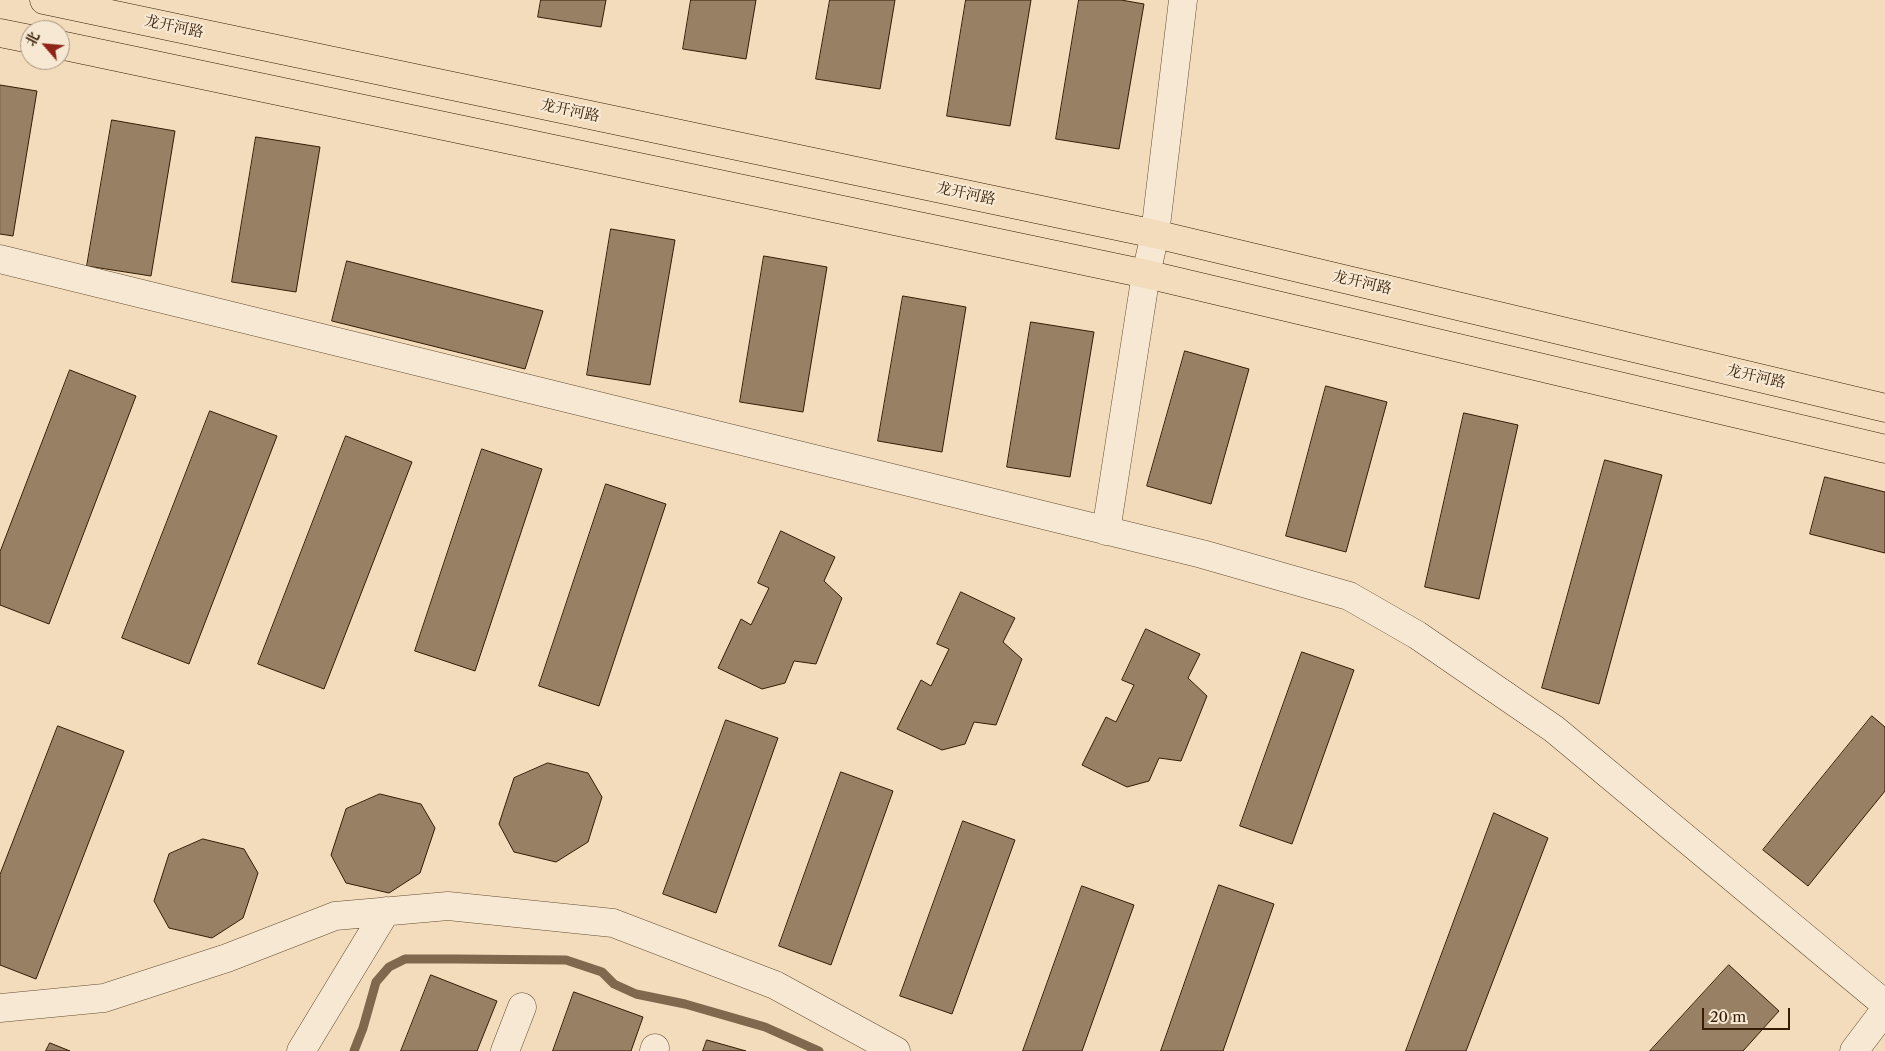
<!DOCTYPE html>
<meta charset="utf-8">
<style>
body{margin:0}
#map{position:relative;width:1885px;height:1051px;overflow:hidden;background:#f2dcbb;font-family:"Libre Caslon Text","Noto Serif SC",serif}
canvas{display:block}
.north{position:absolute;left:20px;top:20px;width:50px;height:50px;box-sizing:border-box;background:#f7e8d3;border:1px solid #a99681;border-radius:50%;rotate:297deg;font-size:14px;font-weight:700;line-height:20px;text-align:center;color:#341c05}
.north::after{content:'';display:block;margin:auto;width:18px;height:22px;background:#8f2418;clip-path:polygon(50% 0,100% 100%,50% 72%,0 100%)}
.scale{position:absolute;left:1702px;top:1008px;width:88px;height:22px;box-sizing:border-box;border:2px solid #341c05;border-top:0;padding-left:6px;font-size:15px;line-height:18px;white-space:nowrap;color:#341c05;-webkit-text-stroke:4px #f7e8d3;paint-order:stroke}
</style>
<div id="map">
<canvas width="1885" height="1051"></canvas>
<div class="north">北</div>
<div class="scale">20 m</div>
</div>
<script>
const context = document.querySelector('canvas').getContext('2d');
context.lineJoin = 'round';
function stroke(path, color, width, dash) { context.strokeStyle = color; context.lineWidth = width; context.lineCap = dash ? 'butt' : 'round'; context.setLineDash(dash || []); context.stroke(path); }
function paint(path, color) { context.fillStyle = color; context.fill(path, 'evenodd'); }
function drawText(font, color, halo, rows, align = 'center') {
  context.font = font + ' "Libre Caslon Text","Noto Serif SC",serif'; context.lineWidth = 4.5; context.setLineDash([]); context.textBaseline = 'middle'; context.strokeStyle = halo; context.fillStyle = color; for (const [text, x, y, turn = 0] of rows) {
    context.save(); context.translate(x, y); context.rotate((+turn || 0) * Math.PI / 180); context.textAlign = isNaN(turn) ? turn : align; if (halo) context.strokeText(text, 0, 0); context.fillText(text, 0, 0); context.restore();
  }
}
const stream = new Path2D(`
 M354 1051 363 1028 376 982 389 967 405 959H457L566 960 602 972 614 984 636 994 685 1004 765 1027 819 1051`);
const building = new Path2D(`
 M541 0H606L601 27 538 17Z
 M691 0H756L746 59 683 49Z
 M830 0H895L880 89 816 79Z
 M966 0H1031L1010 126 947 116Z
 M1079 0H1121L1144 4 1119 149 1056 139Z
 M0 85 37 91 13 236 0 234Z
 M112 120 175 131 151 276 87 266Z
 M256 137 320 147 296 292 232 282Z
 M611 229 675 240 650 385 587 375Z
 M764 256 827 267 803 412 740 402Z
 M347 261 543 311 525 369 332 321Z
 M903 296 966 307 942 452 878 441Z
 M1031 322 1094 332 1070 477 1007 467Z
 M1185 351 1249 369 1211 504 1147 486Z
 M70 370 136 396 49 624 0 605V552Z
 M1326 386 1387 402 1346 552 1286 536Z
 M210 411 277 436 189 664 122 638Z
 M1464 413 1518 425 1479 599 1425 587Z
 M346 436 412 462 324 689 258 664Z
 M482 449 542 469 475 671 415 651Z
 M1605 460 1662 475 1599 704 1542 688Z
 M1825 477 1885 492V553L1810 534Z
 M606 484 666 504 599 706 539 686Z
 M781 531 835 557 824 581 842 598 816 664 794 661 785 683 762 689 718 668 741 619 751 625 769 588 758 583Z
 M961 592 1015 618 1003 642 1022 659 996 725 974 722 965 744 942 750 897 729 921 680 931 686 949 649 937 644Z
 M1146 629 1200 654 1188 678 1207 696 1181 761 1159 758 1149 781 1127 787 1082 765 1106 717 1116 722 1134 685 1122 680Z
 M1302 652 1354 670 1292 844 1240 826Z
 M1872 716 1885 727V791L1808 886 1763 850Z
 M726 720 778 738 716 913 663 894Z
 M58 726 124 751 36 979 0 965V875Z
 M548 763 588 773 602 797 588 842 556 862 514 852 499 824 514 778Z
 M841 772 893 791 831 965 779 946Z
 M380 794 421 804 435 828 420 873 389 893 346 883 331 855 346 809Z
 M1494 813 1548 838 1466 1051H1406Z
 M963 821 1015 840 952 1014 900 996Z
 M203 839 244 849 258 873 243 918 212 938 169 928 154 901 169 854Z
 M1219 885 1274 904 1223 1051H1161Z
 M1082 886 1134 905 1082 1051H1023Z
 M1729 965 1779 1011 1743 1051H1650Z
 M431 975 497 1001 477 1051H401Z
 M574 992 643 1017 631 1051H553Z
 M707 1040 746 1051H703Z
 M50 1043 70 1051H46Z`);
const minor = new Path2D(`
 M0 259 1202 554 1349 596 1417 635 1554 729 1885 1004
 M1106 531 1146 274 1155 234 1183 0
 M0 1008 104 998 227 958 335 916 448 906 613 923 775 985 896 1051
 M301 1051 386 911
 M505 1051 522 1007
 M654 1051 655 1048
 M1854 1051 1885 1010`);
const major = new Path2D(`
 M44 0 1155 234 1885 408
 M0 33 30 39
 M60 45 1146 274 1885 449`);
const streetNames = [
 ["龙开河路",174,27,12],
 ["龙开河路",570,111,12],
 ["龙开河路",966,194,12],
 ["龙开河路",1362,283,13],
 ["龙开河路",1756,377,13]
];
stroke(stream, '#7f684d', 9);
paint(building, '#978064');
stroke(building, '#341c05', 1);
stroke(minor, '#644c32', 29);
stroke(major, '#341c05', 29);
stroke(minor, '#f7e8d3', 28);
stroke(major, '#f2dcbb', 28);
drawText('15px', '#341c05', '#f7e8d3', streetNames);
</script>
